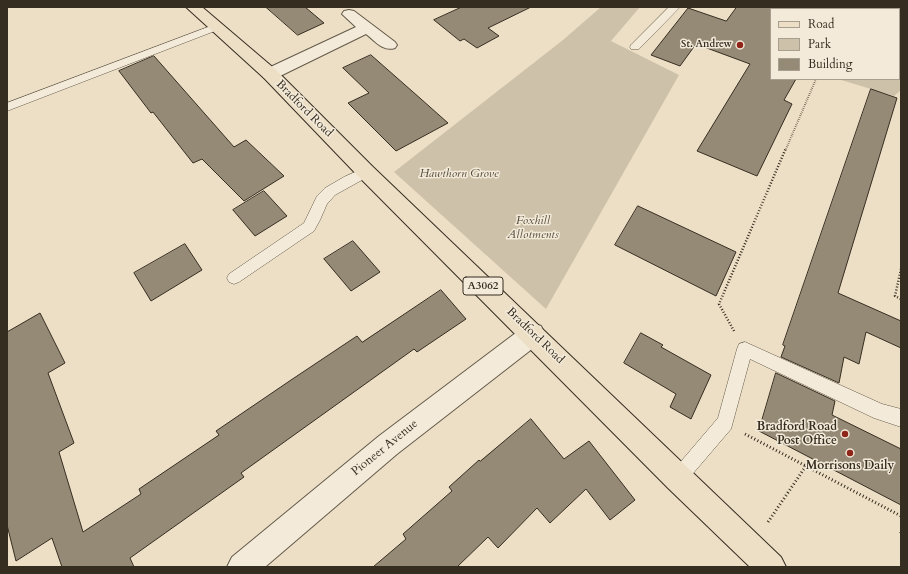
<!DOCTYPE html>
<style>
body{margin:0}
#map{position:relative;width:908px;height:574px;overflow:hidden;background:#ecdfc5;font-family:Cardo,serif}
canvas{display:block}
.frame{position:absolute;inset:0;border:8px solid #362d21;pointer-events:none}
.legend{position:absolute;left:770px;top:8px;width:130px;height:72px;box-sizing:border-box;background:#f3ead9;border:1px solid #a79e8f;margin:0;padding:5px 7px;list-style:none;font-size:12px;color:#362d21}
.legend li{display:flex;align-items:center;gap:8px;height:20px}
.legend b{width:20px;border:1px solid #a79e8f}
</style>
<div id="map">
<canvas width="908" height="574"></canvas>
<div class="frame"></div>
<ul class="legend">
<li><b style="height:5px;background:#ecdfc5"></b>Road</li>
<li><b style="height:11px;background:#cdc1a9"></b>Park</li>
<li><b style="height:11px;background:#958a76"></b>Building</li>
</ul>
</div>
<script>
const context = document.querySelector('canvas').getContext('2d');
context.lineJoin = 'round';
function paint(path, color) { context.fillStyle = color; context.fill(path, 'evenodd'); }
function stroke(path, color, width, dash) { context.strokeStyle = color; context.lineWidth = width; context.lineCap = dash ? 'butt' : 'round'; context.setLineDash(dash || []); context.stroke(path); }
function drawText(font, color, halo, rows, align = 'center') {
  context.font = font + ' Cardo,serif'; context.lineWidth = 3; context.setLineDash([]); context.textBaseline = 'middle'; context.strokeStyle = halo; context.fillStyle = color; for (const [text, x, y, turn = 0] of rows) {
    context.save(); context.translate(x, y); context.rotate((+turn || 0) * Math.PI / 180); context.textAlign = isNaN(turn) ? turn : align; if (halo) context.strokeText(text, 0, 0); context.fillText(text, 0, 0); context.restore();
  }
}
const green = new Path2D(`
 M601 7H640L611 41 679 75 546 309 394 172 563 40Z
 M838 79H897L901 81V90L894 96Z`);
const building = new Path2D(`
 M266 7H305L324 23 298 35Z
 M462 7H531L488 28 499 36 477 48 464 39 460 41 434 20Z
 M737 7H771V79H796L784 100 792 104 757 176 697 151 750 64 696 44 680 66 651 55 688 8 726 21Z
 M371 55 421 99 448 123 396 151 348 103 369 93 343 68Z
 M154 56 234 147 246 140 284 176 244 201 202 159 193 163 153 112 151 113 119 71Z
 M871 89 897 98 838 293 901 321V348L866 332 859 364 844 357 839 383 781 357 785 346 783 345Z
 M264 191 287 216 255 236 233 210Z
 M638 206 736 252 716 296 615 245Z
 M353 241 380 272 351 291 324 259Z
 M185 244 202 270 151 301 134 273Z
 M441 290 466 319 417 352 414 349 241 473 244 477 130 558 134 567H62L52 538 16 561 7 525V332L40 313 65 363 48 373 74 443 59 452 83 532 141 494 139 489 219 435 216 431 291 380 357 336 362 342Z
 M641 333 663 345 661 347 711 375 691 419 670 407 676 394 624 363Z
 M776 373 835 401 832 415 901 449V505L759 431Z
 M531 419 564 459 589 441 635 500 610 520 586 489 550 523 537 508 498 548 488 537 457 567H373L406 539 403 534 452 491 449 487 479 460 480 461Z`);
const pathFar2 = new Path2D(`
 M786 149 816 79`);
const pathFar1 = new Path2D(`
 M901 269 895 296 901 299
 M734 331 719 304 786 148`);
const path = new Path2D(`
 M745 434 901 516
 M768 522 806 466
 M901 532V534`);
const lane = new Path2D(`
 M669 7H680L639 49H631L630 47 631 45Z
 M216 24 220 25 221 27 220 29 7 111V103Z
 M366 167 371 169 372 172 371 175 335 195 327 204 320 220 314 231 239 282 234 284 229 282 227 278 229 274 304 223 317 196 325 188 344 177Z
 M745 342 882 404 901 409V427L874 418 750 359 731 429 684 484 678 487 672 484 669 478 672 472 718 418 737 349 739 344Z`);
const street = new Path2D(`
 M776 7H793L794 9H777Z
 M349 10 354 11 395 42 397 45 395 48C383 52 375 41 366 34L276 78 270 79 264 78 262 74 264 70 356 27 342 14 344 11Z
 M901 17V27L899 28V18Z
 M899 67H901V78H899Z
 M533 323 541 326 545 334 541 342 397 454 265 567H227L232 557 379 436 525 326Z`);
const primary = new Path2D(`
 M186 7H202L276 70 373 167 781 557 786 567H750L668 488 359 177 264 78Z`);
const markers = [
 [740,45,4,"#8f2418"],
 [845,434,4,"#8f2418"],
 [850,453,4,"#8f2418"]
];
const farPoinames = [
 ["St. Andrew",732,45]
];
const shields = [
 [483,286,40]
];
const shieldNames = [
 ["A3062",483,286]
];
const streetNames = [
 ["Bradford Road",304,109,45],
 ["Bradford Road",535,336,44],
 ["Pioneer Avenue",385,448,-39]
];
const parkNames = [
 ["Hawthorn Grove",459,174],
 ["Foxhill",533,221],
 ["Allotments",533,235]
];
const poiNames = [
 ["Bradford Road",837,427],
 ["Post Office",837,441],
 ["Morrisons Daily",850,466,"center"]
];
paint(green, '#cdc1a9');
paint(building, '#958a76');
stroke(building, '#362d21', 1);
stroke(lane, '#645a4a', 1);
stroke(street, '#645a4a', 2);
stroke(primary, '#362d21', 2);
stroke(pathFar2, '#362d21', 2, [0.5, 1.5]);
stroke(pathFar1, '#362d21', 2.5, [1, 2]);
stroke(path, '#362d21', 3, [1, 2.5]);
paint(lane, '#f3ead9');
paint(street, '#f3ead9');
paint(primary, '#ecdfc5');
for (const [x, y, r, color] of markers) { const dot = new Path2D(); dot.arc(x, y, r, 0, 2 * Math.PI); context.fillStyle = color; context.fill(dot); stroke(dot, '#f3ead9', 1.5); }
drawText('bold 10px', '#362d21', '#f3ead9', farPoinames, 'right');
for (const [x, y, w] of shields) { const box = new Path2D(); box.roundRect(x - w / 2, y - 9, w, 18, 3); context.fillStyle = '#f3ead9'; context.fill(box); stroke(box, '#362d21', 1); }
drawText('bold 11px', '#362d21', null, shieldNames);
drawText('12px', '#362d21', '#f3ead9', streetNames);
drawText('italic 12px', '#544b3c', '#f3ead9', parkNames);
drawText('bold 12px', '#362d21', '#f3ead9', poiNames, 'right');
</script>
